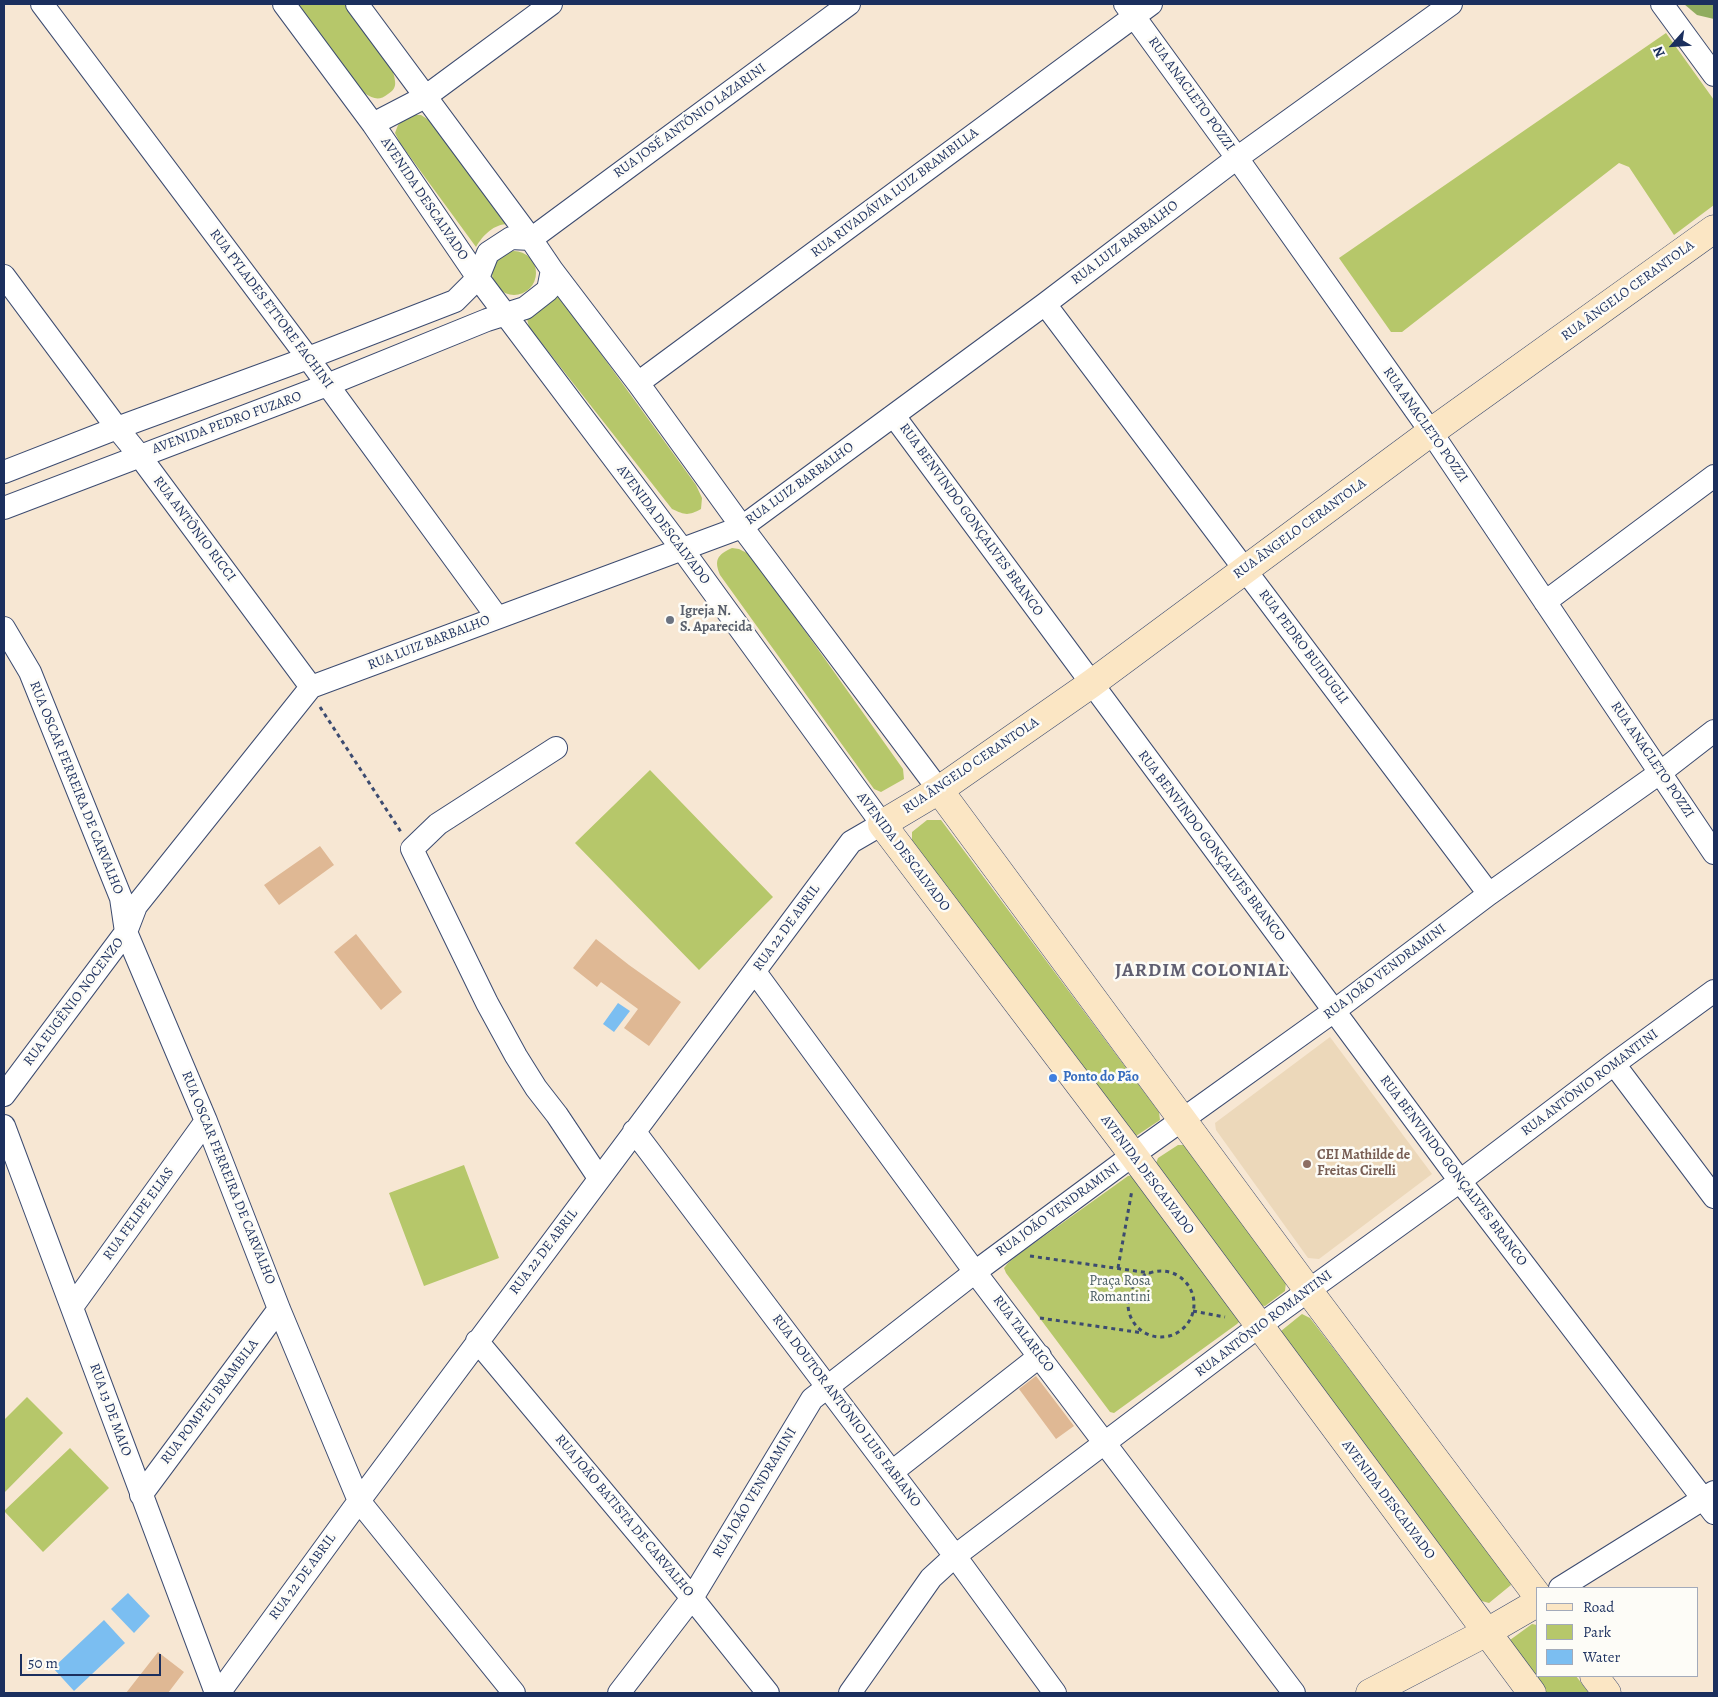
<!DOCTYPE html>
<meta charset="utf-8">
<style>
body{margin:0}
#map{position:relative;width:1718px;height:1697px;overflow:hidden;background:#f7e7d3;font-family:Alegreya,serif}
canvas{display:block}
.frame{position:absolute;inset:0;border:5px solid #1b2f5e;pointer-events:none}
.legend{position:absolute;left:1536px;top:1587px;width:162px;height:90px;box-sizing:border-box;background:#fdfcf7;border:1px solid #a3aaba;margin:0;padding:6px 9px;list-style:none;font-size:15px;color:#1b2f5e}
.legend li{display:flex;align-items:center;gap:10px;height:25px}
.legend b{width:25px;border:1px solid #a3aaba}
.north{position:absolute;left:1648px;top:20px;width:50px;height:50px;-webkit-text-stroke:4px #fdfcf7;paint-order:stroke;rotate:244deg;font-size:14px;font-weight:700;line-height:20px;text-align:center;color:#1b2f5e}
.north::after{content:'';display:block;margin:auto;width:18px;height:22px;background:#1b2f5e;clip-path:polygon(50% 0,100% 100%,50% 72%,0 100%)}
.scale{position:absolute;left:20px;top:1654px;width:141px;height:22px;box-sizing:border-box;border:2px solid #1b2f5e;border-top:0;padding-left:6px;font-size:15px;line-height:18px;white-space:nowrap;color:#1b2f5e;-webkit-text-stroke:4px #fdfcf7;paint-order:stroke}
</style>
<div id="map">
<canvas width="1718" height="1697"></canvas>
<div class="frame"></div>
<ul class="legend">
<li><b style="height:6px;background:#fbe6c4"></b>Road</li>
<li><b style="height:14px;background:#b6c76a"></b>Park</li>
<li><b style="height:14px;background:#7bbef1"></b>Water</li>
</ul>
<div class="north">N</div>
<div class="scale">50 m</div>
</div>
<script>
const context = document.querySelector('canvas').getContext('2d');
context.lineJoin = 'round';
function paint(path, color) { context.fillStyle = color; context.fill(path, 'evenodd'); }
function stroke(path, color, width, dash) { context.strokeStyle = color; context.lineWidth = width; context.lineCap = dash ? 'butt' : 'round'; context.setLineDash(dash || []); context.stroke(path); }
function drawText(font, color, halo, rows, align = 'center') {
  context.font = font + ' Alegreya,serif'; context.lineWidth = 5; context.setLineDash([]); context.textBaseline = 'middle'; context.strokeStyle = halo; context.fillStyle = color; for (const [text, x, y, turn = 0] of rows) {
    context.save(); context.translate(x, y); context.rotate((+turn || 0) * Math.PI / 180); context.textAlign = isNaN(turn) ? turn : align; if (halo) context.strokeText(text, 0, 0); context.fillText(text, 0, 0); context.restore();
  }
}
const built = new Path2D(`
 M1330 1037 1432 1174 1319 1259 1308 1258 1216 1130 1215 1123Z`);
const green = new Path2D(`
 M297 4H345C358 21 394 60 395 81 396 87 393 91 388 94 379 101 374 99 364 93Z
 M1666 33 1714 100V205L1674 235 1629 167 1619 163 1402 332H1391L1339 258Z
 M408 115H421L432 122 508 224C494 224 483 235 476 247L400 143 395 133 398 125Z
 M492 273a22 22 0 1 1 44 0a22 22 0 1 1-44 0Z
 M559 296 696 485 702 498 701 509C688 516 685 515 672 509L529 327 527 319C536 312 547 307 554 297Z
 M732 548 739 549 751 555 903 769 904 779 881 792 874 789 720 575C714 560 717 555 732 548Z
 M650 770 773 897 699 970 575 843Z
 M927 820H941L1159 1112 1160 1120 1136 1136 1129 1134 912 843V832Z
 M1178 1145H1185L1286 1282 1285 1291 1265 1306 1258 1305 1155 1166 1158 1158Z
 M464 1165 499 1258 424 1286 389 1193Z
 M1134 1175 1241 1320 1237 1324 1114 1413 1110 1412 1006 1273 1004 1268 1008 1263 1019 1254 1128 1176Z
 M1302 1314 1310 1318 1505 1571 1511 1585 1489 1603 1478 1600 1281 1337V1331Z
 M27 1397 63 1433 4 1493V1420Z
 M70 1448 109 1488 43 1552 4 1511Z
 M1532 1624 1537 1625V1676H1576L1589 1693H1544L1511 1648 1510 1640Z`);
const forest = new Path2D(`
 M1684 4H1714V19L1697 15Z`);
const water = new Path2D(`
 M618 1003 630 1011 614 1032 603 1024Z
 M128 1593 150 1616 134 1633 111 1609Z
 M104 1620 125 1643 74 1691 53 1668Z`);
const building = new Path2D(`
 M320 846 334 865 279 905 264 885Z
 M356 934 402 992 381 1010 334 952Z
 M596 939 629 965 681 1002 649 1046 624 1028 638 1009 601 982 597 987 573 968Z
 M1036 1376 1074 1426 1056 1439 1019 1389Z
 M158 1652 184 1672 168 1693H126Z`);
const path = new Path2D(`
 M320 707 401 832
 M1030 1256 1150 1273
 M1118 1268 1132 1190
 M1128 1304a33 33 0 1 1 66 0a33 33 0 1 1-66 0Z
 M1193 1311 1225 1317
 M1040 1318 1143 1333`);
const street = new Path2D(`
 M42 4 308 358 497 617
 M357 4 531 239 552 270 638 383 742 527 939 790
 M1125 4 1237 158 1431 432 1714 853
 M1662 4 1714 75
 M373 124 425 97 551 4
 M4 276 117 428 139 455 311 687
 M1045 304 1489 894
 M638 383 1151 4
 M894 416 1460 1181 1714 1513
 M4 472 117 428 308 358 455 301 478 278 488 253 511 238 531 239 849 4
 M4 508 327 385 487 320 525 308 548 290 552 270
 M1545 602 1714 476
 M4 628 30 672 121 898 126 932 206 1121 279 1309 359 1501 514 1693
 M556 748 438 824 412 849 487 1003 516 1056 536 1088 557 1115 599 1178
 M755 972 975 1272 1294 1693
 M1614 1064 1714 1197
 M4 1095 126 932 136 906 311 687 742 527 1045 304 1237 158 1451 4
 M4 1126 216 1693
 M634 1131 955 1556 1055 1693
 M72 1307 206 1121
 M477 1341 692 1598 768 1693
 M892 1472 1040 1356
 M141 1495 279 1309
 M1560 1588 1714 1492
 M219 1693 359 1501 851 842 882 824 682 549 478 278 373 124 284 4
 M619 1693 692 1598 812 1399 975 1272 1133 1155 1334 1011 1489 894 1661 772 1714 731
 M850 1693 931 1578 955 1556 1258 1327 1460 1181 1614 1064 1714 991`);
const secondary = new Path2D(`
 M939 790 1308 1290 1537 1595
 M1594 1676 1607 1693
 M1370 1693 1487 1632 1537 1603
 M1532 1693 1133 1155 882 824 939 790 1091 684 1431 432 1714 229`);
const markers = [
 [670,620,5,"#6b7280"],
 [1053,1078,5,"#3f7fe0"],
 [1307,1164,5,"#8d6e63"]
];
const streetNames = [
 ["RUA ANACLETO POZZI",1191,94,54],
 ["RUA JOSÉ ANTÔNIO LAZARINI",690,121,-36],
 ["RUA RIVADÁVIA LUIZ BRAMBILLA",895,193,-37],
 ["AVENIDA DESCALVADO",424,199,56],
 ["RUA LUIZ BARBALHO",1125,243,-37],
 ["RUA ÂNGELO CERANTOLA",1628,291,-36],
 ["RUA PYLADES ETTORE FACHINI",271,309,53],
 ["AVENIDA PEDRO FUZARO",227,423,-20],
 ["RUA ANACLETO POZZI",1425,425,55],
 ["RUA LUIZ BARBALHO",800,484,-36],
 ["RUA BENVINDO GONÇALVES BRANCO",971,520,54],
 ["AVENIDA DESCALVADO",663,525,53],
 ["RUA ANTÔNIO RICCI",194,529,53],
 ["RUA ÂNGELO CERANTOLA",1300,529,-36],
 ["RUA LUIZ BARBALHO",429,643,-21],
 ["RUA PEDRO BUIDUGLI",1303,647,53],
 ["RUA ANACLETO POZZI",1652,760,56],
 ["RUA ÂNGELO CERANTOLA",971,766,-34],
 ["RUA OSCAR FERREIRA DE CARVALHO",76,788,68],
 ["RUA BENVINDO GONÇALVES BRANCO",1211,846,53],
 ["AVENIDA DESCALVADO",903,852,53],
 ["RUA 22 DE ABRIL",787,928,-54],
 ["RUA JOÃO VENDRAMINI",1385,972,-37],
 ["RUA EUGÊNIO NOCENZO",74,1002,-53],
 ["RUA ANTÔNIO ROMANTINI",1590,1083,-37],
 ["RUA BENVINDO GONÇALVES BRANCO",1453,1171,53],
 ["AVENIDA DESCALVADO",1147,1175,53],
 ["RUA OSCAR FERREIRA DE CARVALHO",228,1178,68],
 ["RUA JOÃO VENDRAMINI",1058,1210,-36],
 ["RUA FELIPE ELIAS",139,1214,-54],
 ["RUA 22 DE ABRIL",544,1252,-53],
 ["RUA ANTÔNIO ROMANTINI",1264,1324,-37],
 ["RUA TALARICO",1023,1334,53],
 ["RUA POMPEU BRAMBILA",210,1402,-53],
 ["RUA 13 DE MAIO",110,1410,70],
 ["RUA DOUTOR ANTÔNIO LUIS FABIANO",846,1411,53],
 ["RUA JOÃO VENDRAMINI",755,1493,-59],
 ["AVENIDA DESCALVADO",1388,1500,53],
 ["RUA JOÃO BATISTA DE CARVALHO",624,1516,50],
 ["RUA 22 DE ABRIL",303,1577,-54]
];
const worshipNames = [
 ["Igreja N.",680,612],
 ["S. Aparecida",680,628]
];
const shopNames = [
 ["Ponto do Pão",1063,1078]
];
const educationNames = [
 ["CEI Mathilde de",1317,1156],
 ["Freitas Cirelli",1317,1172]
];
const parkNames = [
 ["Praça Rosa",1120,1282],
 ["Romantini",1120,1298]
];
const districtNames = [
 ["JARDIM COLONIAL",1202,971]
];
paint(built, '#ecd8ba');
paint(green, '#b6c76a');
paint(forest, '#90ac5e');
paint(water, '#7bbef1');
paint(building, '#dfb894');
stroke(street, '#3c4b70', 24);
stroke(secondary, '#3c4b70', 29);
stroke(path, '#3c4b70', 3, [4, 4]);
stroke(street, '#fff', 22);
stroke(secondary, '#fbe6c4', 28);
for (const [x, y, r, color] of markers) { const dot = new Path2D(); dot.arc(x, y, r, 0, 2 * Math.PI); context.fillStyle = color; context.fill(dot); stroke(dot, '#fdfcf7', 2); }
drawText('14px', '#1b2f5e', '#fdfcf7', streetNames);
drawText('bold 14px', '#5b616d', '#fdfcf7', worshipNames, 'left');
drawText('bold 14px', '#366cbe', '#fdfcf7', shopNames, 'left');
drawText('bold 14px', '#785e54', '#fdfcf7', educationNames, 'left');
drawText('14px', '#4a5d62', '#fdfcf7', parkNames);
context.letterSpacing = '1px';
drawText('bold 19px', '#605f71', '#fdfcf7', districtNames);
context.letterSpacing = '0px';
</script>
